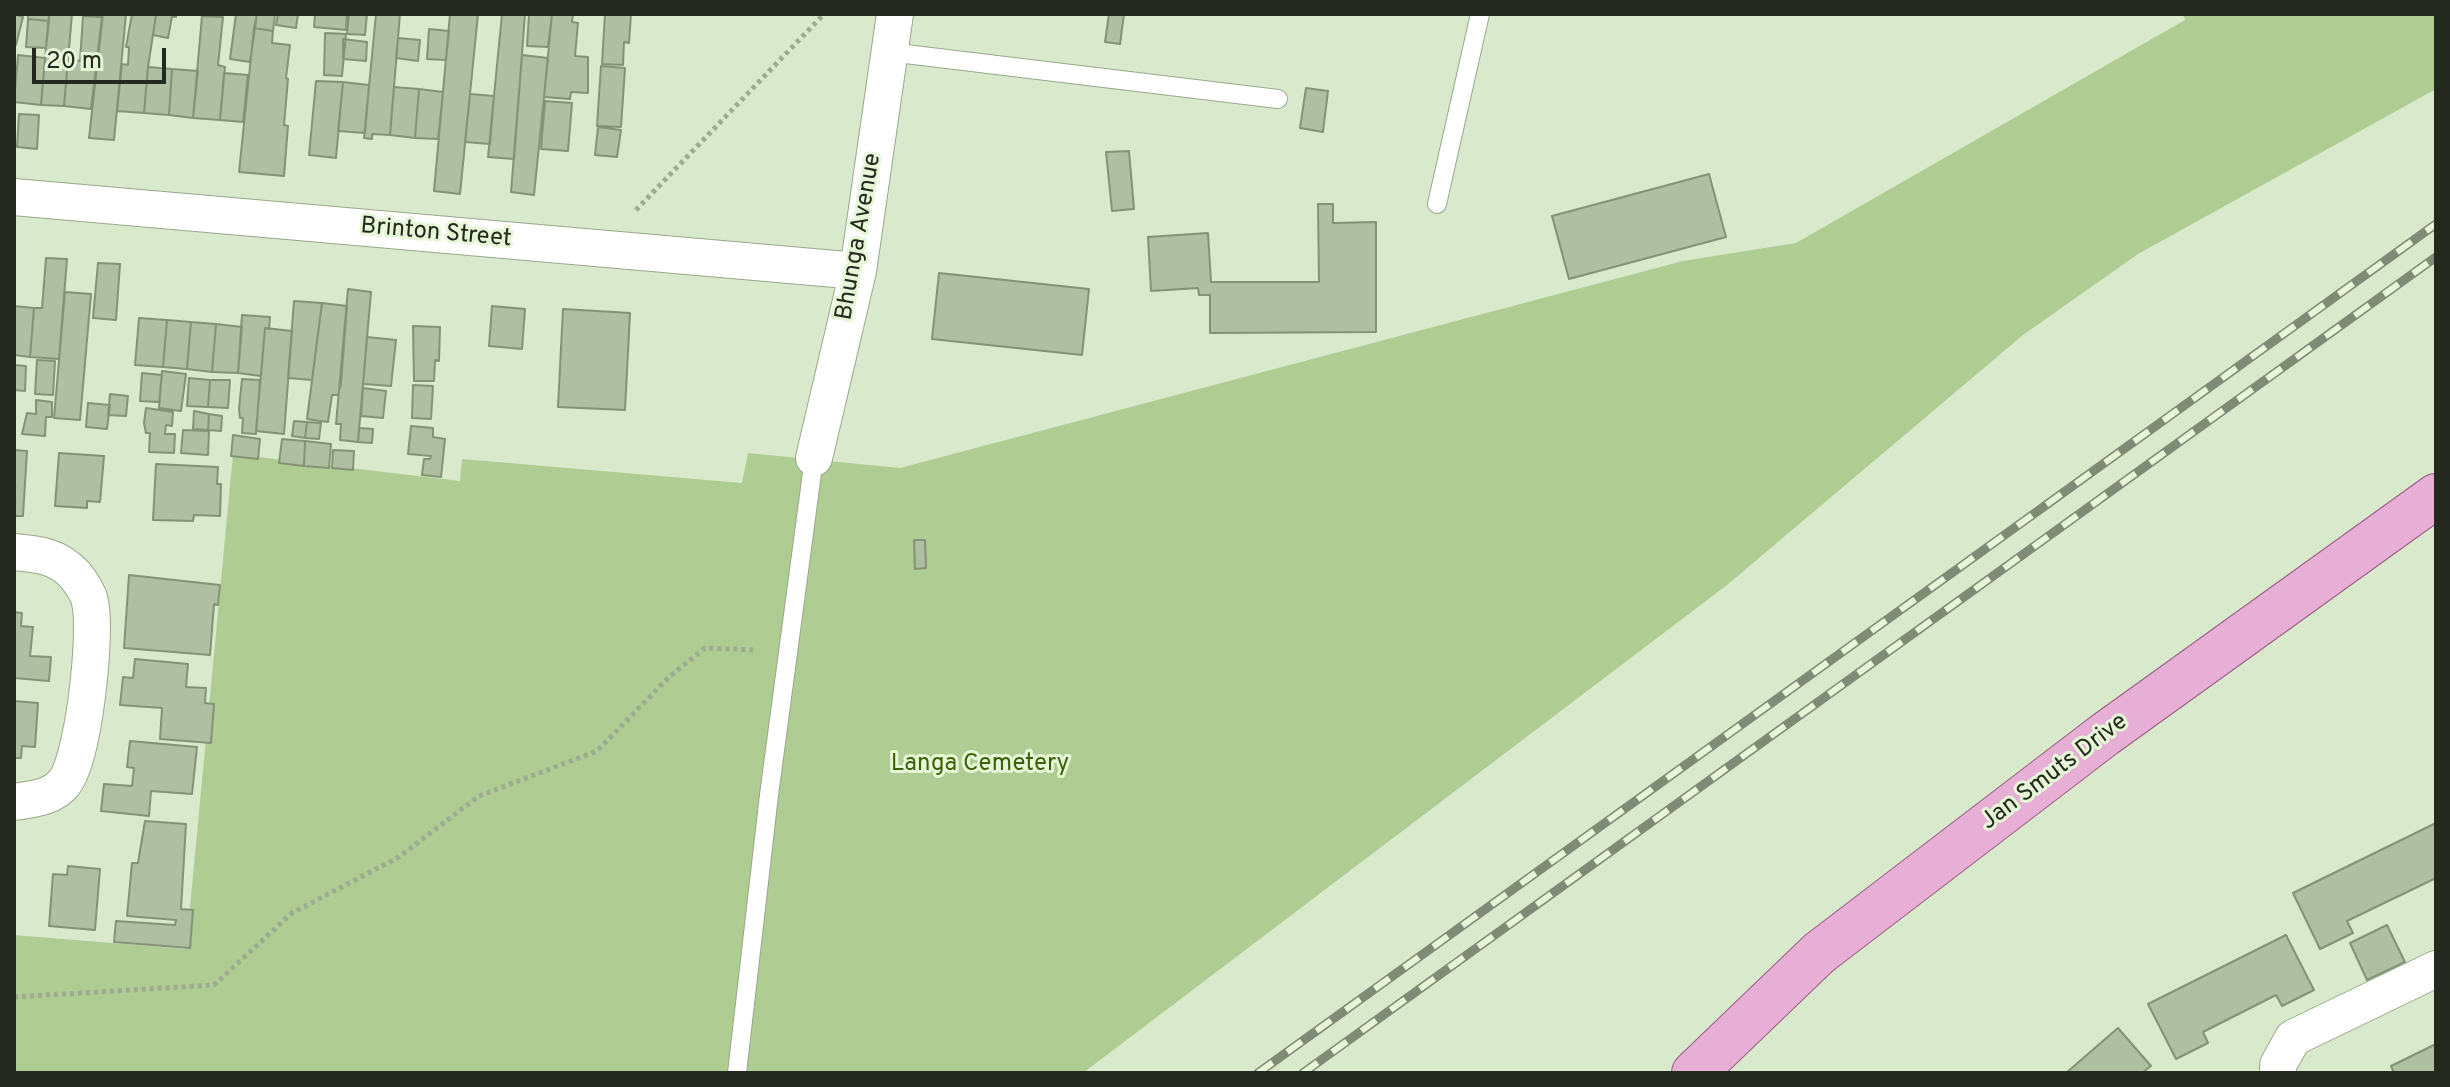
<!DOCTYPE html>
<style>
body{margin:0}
#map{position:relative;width:2450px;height:1087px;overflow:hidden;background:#d9e9cb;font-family:Overpass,sans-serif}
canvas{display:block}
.frame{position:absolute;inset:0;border:16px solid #23291e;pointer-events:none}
.scale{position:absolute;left:32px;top:48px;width:134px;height:36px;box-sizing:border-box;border:4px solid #23291e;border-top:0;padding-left:10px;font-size:24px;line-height:28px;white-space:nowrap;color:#23291e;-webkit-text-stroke:6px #e6f7d8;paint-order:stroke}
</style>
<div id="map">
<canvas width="2450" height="1087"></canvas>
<div class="frame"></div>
<div class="scale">20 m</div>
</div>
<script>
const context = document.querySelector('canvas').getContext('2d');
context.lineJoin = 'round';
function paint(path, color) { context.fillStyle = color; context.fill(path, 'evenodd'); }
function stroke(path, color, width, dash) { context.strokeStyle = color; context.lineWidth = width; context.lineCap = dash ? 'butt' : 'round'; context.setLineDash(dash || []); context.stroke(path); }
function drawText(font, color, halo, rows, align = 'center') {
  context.font = font + ' Overpass,sans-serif'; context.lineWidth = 6; context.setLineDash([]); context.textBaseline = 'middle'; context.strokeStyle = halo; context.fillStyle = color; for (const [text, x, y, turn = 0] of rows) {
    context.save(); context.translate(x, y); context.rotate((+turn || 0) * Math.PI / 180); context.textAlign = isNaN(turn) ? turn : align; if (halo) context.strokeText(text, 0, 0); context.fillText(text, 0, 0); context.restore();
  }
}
const green = new Path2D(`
 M2183 14H2436V89L2138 254 2023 335 1727 585 1083 1073H14V935L186 949 233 454 460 481 462 459 742 483 748 453 900 468 1683 261 1796 243 2185 20Z`);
const building = new Path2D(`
 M14 14 23 17 16 45 14 44Z
 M28 14H49V21L28 19Z
 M49 14H72L64 106 41 105Z
 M103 14H126L114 140 89 138Z
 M132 14 156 15 148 67 144 113 117 111 122 64 128 65 129 47H126Z
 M176 14V17L172 16 168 38 153 35 156 15 153 14Z
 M236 14H257L250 62 230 59Z
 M257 14H275L273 31 254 28Z
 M278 14H298L296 28 276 25Z
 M315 14H347L346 30 314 27Z
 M349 14H367L365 35 347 34Z
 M376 14H400L390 135 372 134V139L364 138Z
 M450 14H478L460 194 434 191Z
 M502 14H525L514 159 488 157Z
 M529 14H552L548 47 527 46Z
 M552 14H573L572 22 578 23 575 56 588 57V93L571 92 570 99 544 97Z
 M605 14H631L629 43 624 42 623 65 602 64Z
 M1109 14H1124L1120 44 1105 42Z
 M83 16 102 17 91 109 64 106 68 59 80 61Z
 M202 16 223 17 218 65 225 67 220 120 193 118Z
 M28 19 49 21 46 48 26 47Z
 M254 28 273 31 272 43 290 45 286 78 288 79 284 125 288 126 284 176 239 172Z
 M429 29 449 31 446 60 427 59Z
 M325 33 346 34 342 76 324 75Z
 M398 38 420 40 418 61 396 58Z
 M343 39 367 42 366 61 343 59Z
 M18 55 45 58 41 105 14 102Z
 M522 55 548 58 534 195 511 192Z
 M601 66 625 68 621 127 597 126Z
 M148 67 172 69 169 115 144 113Z
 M172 69 198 71 193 118 169 115Z
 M224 73 248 75 243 122 220 120Z
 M316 81 343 82 336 158 309 155Z
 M343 82 369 85 365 133 338 131Z
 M394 87 419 89 415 138 390 135Z
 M1306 88 1328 91 1323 132 1300 128Z
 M419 89 443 92 438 139 415 138Z
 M470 94 494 96 490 144 465 142Z
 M545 101 572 103 568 151 541 149Z
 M19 114 39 115 37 149 17 147Z
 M598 127 621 130 617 157 595 155Z
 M1129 151 1134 209 1112 211 1106 152Z
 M1709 174 1726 237 1569 279 1552 216Z
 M1318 204H1333V223L1376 222V332L1210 333V295H1199L1198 288 1151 291 1148 237 1208 233 1211 282H1319Z
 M46 258 67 259 59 359 30 357 34 308H42Z
 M98 263 120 264 116 320 93 318Z
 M939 273 1089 289 1082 355 932 339Z
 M348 289 371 292 358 442 340 440 341 424H336Z
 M65 292 91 294 80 420 54 418Z
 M294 301 322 303 312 380 288 378Z
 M322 303 347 306 341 383 338 395H332L328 422 307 419Z
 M14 306 34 308 30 357 14 355Z
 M492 306 525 309 522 349 489 346Z
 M563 309 630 313 625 410 558 407Z
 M242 315 270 317 269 329 265 328 261 376 238 373Z
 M139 318 167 320 163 367 135 365Z
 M167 320 191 322 187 369 163 367Z
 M191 322 216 324 212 372 187 369Z
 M216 324 242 327 238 373 212 372Z
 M413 326 440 327 439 361 435 360 434 381H414Z
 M265 328 292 331 284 434 256 431Z
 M367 337 396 340 391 386 363 384Z
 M37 360 55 361 53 395 35 394Z
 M14 365 26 366 25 391 14 390Z
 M162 371 186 374 181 411 159 408Z
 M142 373 162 375 159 402 140 401Z
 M189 378 210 380 208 407 187 406Z
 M242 379 260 380 256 434 242 433 243 418H240L239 409Z
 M210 380H230L228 408 208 407Z
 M413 385 433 386 431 419 412 418Z
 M363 388 386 391 383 418 361 416Z
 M110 394 128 396 126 416 108 415Z
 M36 400 52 402V417H46L45 436 22 434 27 413 36 414Z
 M88 403 110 405 107 429 86 427Z
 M146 408 173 412 172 426 166 425 165 434H175L174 453 149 452 150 433H146L144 423Z
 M194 411 209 414 208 430 193 429Z
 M209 414 222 416 221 431 208 430Z
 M294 421 307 422 305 438 292 436Z
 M307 422 321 423 319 439 305 438Z
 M411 426 433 428V437L445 439 441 477 422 475 424 459H430L431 456 408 454Z
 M359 428 373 429 372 443 358 442Z
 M183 430 209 431 208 455 181 453Z
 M233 435 260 439 258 459 231 456Z
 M282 439 305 441 304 466 279 463Z
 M305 441 331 444 329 468 304 466Z
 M14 450 27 451 23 516H14Z
 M333 450 354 451 353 470 332 468Z
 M59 453 104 456 100 502 87 501V508L55 506Z
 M156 464 218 467 217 484H221L220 516 194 515 193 521 153 520Z
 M914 540H925L926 568 915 569Z
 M129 575 220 585 218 605 214 604 210 655 124 648Z
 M14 612 22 613 21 626 33 627 30 656 51 657 49 681 14 678Z
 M135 659 188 664 186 687 206 688 205 703 214 704 211 743 160 739 162 708 120 705 123 677 133 678Z
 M14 701 38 703 35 747 22 746 21 758H14Z
 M130 741 197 747 192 794 151 791 149 816 101 811 104 784 132 786 134 768 127 767Z
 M145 821 186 824 181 909 193 910 190 948 114 942 116 921 175 925 176 920 127 916 132 863H138Z
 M2436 823V878L2347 921 2353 933 2320 949 2293 893Z
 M68 866 100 869 95 930 49 926 53 874 67 875Z
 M2387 925 2405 962 2367 980 2350 943Z
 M2286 935 2314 990 2282 1006 2276 995 2203 1032 2208 1043 2176 1059 2148 1004Z
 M2118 1028 2151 1066 2142 1073H2066Z
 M2436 1044V1073H2394L2391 1066Z`);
const path = new Path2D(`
 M636 210 824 14
 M14 997 214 985 292 913 399 857 479 796 597 751 669 677 705 648 756 650`);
const service = new Path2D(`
 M889 52 1278 99
 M1437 204 1480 14
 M737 1073 769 795 814 458`);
const minor = new Path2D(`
 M14 197 858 271
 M814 458 858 271 895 14
 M14 552C38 554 58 556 75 575 80 581 89 594 90 602 97 633 84 759 64 783 52 798 32 799 14 802
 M2278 1073V1065L2293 1038 2436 969`);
const primary = new Path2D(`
 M1694 1073 1819 953 2104 735 2436 496`);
const rail = new Path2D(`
 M1258 1073 2436 224
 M1303 1073 2436 257`);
const streetNames = [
 ["Brinton Street",436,234,5],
 ["Bhunga Avenue",860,237,-80],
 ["Jan Smuts Drive",2055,773,-37]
];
const parkNames = [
 ["Langa Cemetery",980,765]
];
paint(green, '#afcd92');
paint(building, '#afbfa1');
stroke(building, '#849276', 2);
stroke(service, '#99a88c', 20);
stroke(minor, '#99a88c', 38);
stroke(primary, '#995d84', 46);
stroke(path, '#9eab93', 5, [4, 4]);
stroke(service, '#fff', 18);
stroke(minor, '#fff', 36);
stroke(primary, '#e8afd6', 44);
stroke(rail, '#808b76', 9);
stroke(rail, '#e6f7d8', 6, [18]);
drawText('24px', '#23291e', '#e6f7d8', streetNames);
drawText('24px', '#3d5f05', '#e6f7d8', parkNames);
</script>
